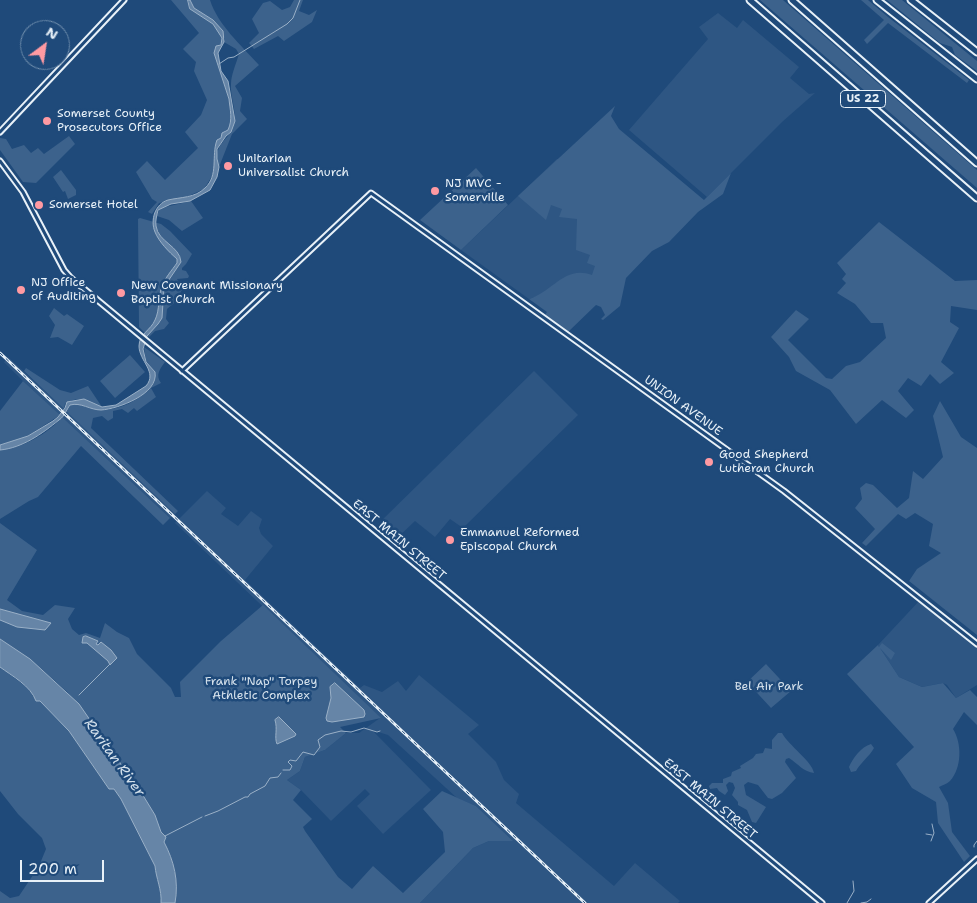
<!DOCTYPE html>
<style>
body{margin:0}
#map{position:relative;width:977px;height:903px;overflow:hidden;background:#1f4a7a;font-family:"Shantell Sans",sans-serif}
canvas{display:block}
.north{position:absolute;left:20px;top:20px;width:50px;height:50px;box-sizing:border-box;background:#1f4a7a;border:1px solid #6f8dac;border-radius:50%;rotate:31deg;font-size:14px;font-weight:700;line-height:20px;text-align:center;color:#e8f1f8}
.north::after{content:'';display:block;margin:auto;width:18px;height:22px;background:#ff9aa2;clip-path:polygon(50% 0,100% 100%,50% 72%,0 100%)}
.scale{position:absolute;left:20px;top:860px;width:84px;height:22px;box-sizing:border-box;border:2px solid #e8f1f8;border-top:0;padding-left:6px;font-size:15px;line-height:18px;white-space:nowrap;color:#e8f1f8;-webkit-text-stroke:4px #1f4a7a;paint-order:stroke}
</style>
<div id="map">
<canvas width="977" height="903"></canvas>
<div class="north">N</div>
<div class="scale">200 m</div>
</div>
<script>
const context = document.querySelector('canvas').getContext('2d');
context.lineJoin = 'round';
function paint(path, color) { context.fillStyle = color; context.fill(path, 'evenodd'); }
function stroke(path, color, width, dash) { context.strokeStyle = color; context.lineWidth = width; context.lineCap = dash ? 'butt' : 'round'; context.setLineDash(dash || []); context.stroke(path); }
function drawText(font, color, halo, rows, align = 'center') {
  context.font = font + ' "Shantell Sans",sans-serif'; context.lineWidth = 5; context.setLineDash([]); context.textBaseline = 'middle'; context.strokeStyle = halo; context.fillStyle = color; for (const [text, x, y, turn = 0] of rows) {
    context.save(); context.translate(x, y); context.rotate((+turn || 0) * Math.PI / 180); context.textAlign = isNaN(turn) ? turn : align; if (halo) context.strokeText(text, 0, 0); context.fillText(text, 0, 0); context.restore();
  }
}
const built = new Path2D(`
 M718 13 737 28 743 20 799 67 790 78 809 94 815 93 782 122 707 197 629 130 708 39 699 27Z
 M616 154 594 277 529 299 461 250 557 159Z
 M8 357 64 409 175 514 170 518 23 381 4 362Z
 M534 371 578 415 463 528 450 519 435 537 415 521 394 541 379 530 377 527 378 524Z
 M207 491 226 508 221 514 238 526 251 511 262 519 259 528 261 534 273 546 245 580 360 688 364 685 382 692 398 681 406 691 419 675 479 725 468 734 496 762 504 780 519 794 516 803 614 886 635 863 680 901 678 903H420L473 848 489 841 512 840 476 806 457 798 388 735 372 730 431 790 383 834 357 806 370 794 365 789 331 821 301 790 287 780 300 771 305 757 325 750 346 733H359L380 718 175 523Z
 M920 600 977 647V685L956 698 947 685 943 683 922 687 899 677 878 645Z`);
const green = new Path2D(`
 M171 0H188L190 9C201 16 221 25 222 39 222 44 217 50 214 53L229 99C230 110 233 119 228 130L225 131 221 138 217 140 214 173 204 189 184 198 159 203 152 214 148 212 157 202 152 199 136 172 147 161 165 180 198 148 185 132 201 115 207 100 194 71 196 62 183 49 199 33Z
 M190 0H210C218 25 241 45 259 65L235 86 242 98 240 111 247 119 232 134 219 167C212 140 230 143 234 123 237 111 230 97 231 84 231 75 236 64 239 54L236 49 224 42 225 39 213 20 194 8Z
 M294 0H303L299 11 309 15 317 10 312 22 284 41 278 36 254 49 249 43 259 33 252 19 263 3 270 1 282 10 290 7Z
 M760 0H783L977 170V188Z
 M861 0H868L888 17 969 80 967 83 888 23 867 44 864 40 884 20Z
 M887 0H902L977 61V71L955 55 952 47 940 43Z
 M615 106 611 116 619 129 704 200 731 173 723 194 698 212 669 242 652 251 626 278 620 306 603 320 601 319 605 315 601 307 596 305 568 332 545 315 547 312 529 299C553 292 564 265 592 275L595 266 587 263 590 255 576 250 577 219 559 217 562 209 551 205 546 220 518 196Z
 M69 136 75 144 36 183 23 182 0 150V138L6 139 12 149 24 145 31 153 38 148 44 154Z
 M476 168 508 205 461 250 420 220Z
 M61 170 76 190V195L68 199 65 191 63 192 53 177Z
 M191 201 203 218 182 231 169 220 157 216 159 210 161 208Z
 M140 218 161 224 170 231 192 254 186 264 182 268V270L186 271 189 276 188 278 177 279 179 283 187 285 185 289 181 291C180 299 173 304 167 309L166 319 169 323 164 329 155 331 149 337 139 327 138 219Z
 M879 222 955 281 977 280V310L951 306 950 322 959 328 941 362 954 373 940 384 930 374 921 386 908 378 898 391 914 410 906 418 882 400 856 424 830 390 796 371 789 357 771 337 796 310 809 319 788 340 826 378 832 379 846 366 860 362 886 338 883 323H871L855 304 837 293 846 283 842 279 846 274 837 263Z
 M54 308 64 316 67 314 84 326 72 345 58 337 50 338 55 325 49 316Z
 M144 347 165 362C160 369 155 375 161 383L151 388 156 397 137 411 134 408 128 413 122 409 113 411V418L108 421 102 416 93 418 91 428 178 511 175 514 66 411 70 405C79 402 87 408 97 409 119 413 153 396 155 372L146 362Z
 M130 355 145 372 115 398 100 381Z
 M26 368 60 390 71 393 88 386 102 407C88 402 80 394 65 404L64 409 24 371Z
 M23 381 60 415 28 436 0 445V411Z
 M940 401 961 437 977 448V635L909 581 917 569 941 553 929 546 933 524 915 513 906 519 898 514 866 546 862 543 875 529 855 508 862 499 860 488 866 483 873 485 897 508 909 498 913 471 923 479 943 457 933 416Z
 M62 417 170 518 163 525 81 446 38 497 29 501 0 519V450C22 448 48 434 62 417Z
 M0 523 37 550 7 600 22 611 43 615 55 605 75 608 68 619 72 629 79 635 86 633 100 638 105 623 117 632 129 638 137 654 171 688 175 697H181L180 682 221 641 263 605 381 718 340 727 346 733 325 750 305 757 300 771 287 780 301 790 293 800 312 819 303 827 305 831 338 877 352 889 373 866 403 893 445 852 443 832 423 809 442 791 476 806 513 841H489L473 848 420 903H175C179 881 174 861 164 842L166 837 161 832 155 815 136 785 127 776 119 761 112 754 108 746 67 692 30 659 0 639Z
 M882 643 895 653 891 660 880 648 899 677 922 687 943 683 956 698 970 690 977 697V725L964 712 953 729C962 743 962 768 950 781 947 784 942 785 939 787L948 803 952 832 970 856 964 862 938 823 936 802 912 788 896 764 914 747 847 674 878 645 879 647Z
 M766 664 791 691 771 708 747 682Z
 M0 667 24 685 69 731 109 789H114L121 799 155 866C156 878 162 890 161 903H0V891L10 898 19 896 39 866 46 849 42 838 18 814 0 791Z
 M778 733H782C789 746 812 761 814 773 804 772 798 764 789 758L786 759 785 762 796 778 782 793 772 799 768 798 758 785 748 782 744 785 746 795 766 807 756 823 752 822 747 810 738 805V802L732 795 735 788 733 783 729 782 726 785 728 791 725 795 719 791 717 788 710 789 709 786 712 783H723V779L731 776 732 772 741 768 740 766 753 758 756 754 763 753 765 748 772 749V740Z
 M871 744 874 748C869 757 861 762 856 771L851 772 849 767C853 758 861 747 871 744Z`);
const water = new Path2D(`
 M188 0H190L194 8 213 20 223 31 224 42 218 53 221 71 228 81 235 121 231 132 226 136 217 149V159L219 167 217 177 210 190 190 201 171 204 158 210C157 215 155 221 156 226 158 242 180 246 181 262L164 287 162 318 158 324 147 336 143 349 146 362 155 372C159 394 118 409 101 410 90 410 81 402 70 405 66 410 65 416 59 420 42 434 22 448 0 450V445L28 436 53 421 58 417 65 408 67 402 84 399 102 407 116 405 146 386C158 372 139 361 139 346 139 334 151 330 155 320 160 310 158 296 162 286 165 278 172 270 177 263V259C169 252 159 242 155 232 150 220 155 204 168 200 181 197 195 198 205 188 219 175 211 156 217 140L221 138 222 133 228 130C233 119 230 110 229 99L214 53 216 46 221 45 222 38 213 24 190 9Z
 M0 609 51 623 45 630 17 627 0 620Z
 M86 636 98 641 96 644 98 645 101 642 111 650 117 658 110 665 108 661 87 643H82L83 637Z
 M0 639 30 659 79 704 108 746 112 754 119 761 127 776 144 797 155 815 161 832 166 837 164 842C174 861 179 881 175 903H161C162 890 156 878 155 866L121 799 114 789H109L69 731 40 701H36C31 686 12 676 0 667Z
 M335 683 364 710 365 714 364 717 332 722 327 721 326 718 331 698 330 687Z
 M279 717 296 734 295 736 277 744C274 737 278 729 275 720Z`);
const stream = new Path2D(`
 M219 64 228 58 234 57 287 24 293 18 300 0
 M79 695 110 664
 M283 770H290L292 766 288 762 290 760 296 761 303 752 314 755 320 747 318 740 325 735 341 731 351 732 364 728 377 732 380 731
 M205 816 218 811 245 797H248L250 794 265 786 270 778 278 777 281 773
 M926 834 932 835
 M165 836 202 817
 M931 841 934 833 932 824
 M974 847V845L977 841
 M847 903 854 891 853 881
 M861 903 867 902 871 899`);
const secondary = new Path2D(`
 M0 132 124 0
 M0 161 23 192 64 270 71 278 822 903
 M182 371 371 193 784 491 977 644
 M929 903 977 859`);
const highway = new Path2D(`
 M750 0 977 198
 M792 0 977 163
 M877 0 977 79
 M911 0 977 52`);
const rail = new Path2D(`
 M0 353 585 903`);
const markers = [
 [47,121,5,"#ff9aa2"],
 [228,166,5,"#ff9aa2"],
 [435,191,5,"#ff9aa2"],
 [39,205,5,"#ff9aa2"],
 [21,290,5,"#ff9aa2"],
 [121,293,5,"#ff9aa2"],
 [709,462,5,"#ff9aa2"],
 [450,540,5,"#ff9aa2"]
];
const shields = [
 [863,99,45]
];
const shieldNames = [
 ["US 22",863,99]
];
const poiNames = [
 ["Somerset County",57,114],
 ["Prosecutors Office",57,128],
 ["Unitarian",238,159],
 ["Universalist Church",238,173],
 ["NJ MVC -",445,184],
 ["Somerville",445,198],
 ["Somerset Hotel",49,205],
 ["NJ Office",31,283],
 ["of Auditing",31,297],
 ["New Covenant Missionary",131,286],
 ["Baptist Church",131,300],
 ["Good Shepherd",719,455],
 ["Lutheran Church",719,469],
 ["Emmanuel Reformed",460,533],
 ["Episcopal Church",460,547]
];
const streetNames = [
 ["UNION AVENUE",683,406,36],
 ["EAST MAIN STREET",399,540,40],
 ["EAST MAIN STREET",710,799,40]
];
const parkNames = [
 ["Frank \"Nap\" Torpey",261,682],
 ["Athletic Complex",261,696],
 ["Bel Air Park",769,687]
];
const waterNames = [
 ["Raritan River",114,758,54]
];
paint(built, '#2e5683');
paint(green, '#3c628c');
paint(water, '#6685a7');
stroke(water, '#9ab0c7', 1);
stroke(stream, '#9ab0c7', 1);
stroke(secondary, '#e8f1f8', 7);
stroke(highway, '#e8f1f8', 9);
stroke(secondary, '#1f4a7a', 3);
stroke(highway, '#1f4a7a', 5);
stroke(rail, '#e8f1f8', 3);
stroke(rail, '#1f4a7a', 1, [4]);
for (const [x, y, r, color] of markers) { const dot = new Path2D(); dot.arc(x, y, r, 0, 2 * Math.PI); context.fillStyle = color; context.fill(dot); stroke(dot, '#1f4a7a', 2); }
for (const [x, y, w] of shields) { const box = new Path2D(); box.roundRect(x - w / 2, y - 8.5, w, 17, 4); context.fillStyle = '#1f4a7a'; context.fill(box); stroke(box, '#e8f1f8', 1); }
drawText('bold 11px', '#e8f1f8', null, shieldNames);
drawText('12px', '#e8f1f8', '#1f4a7a', poiNames, 'left');
drawText('12px', '#e8f1f8', '#1f4a7a', streetNames);
drawText('12px', '#d7e3ed', '#1f4a7a', parkNames);
drawText('italic 14px', '#d4e1ec', '#1f4a7a', waterNames);
</script>
